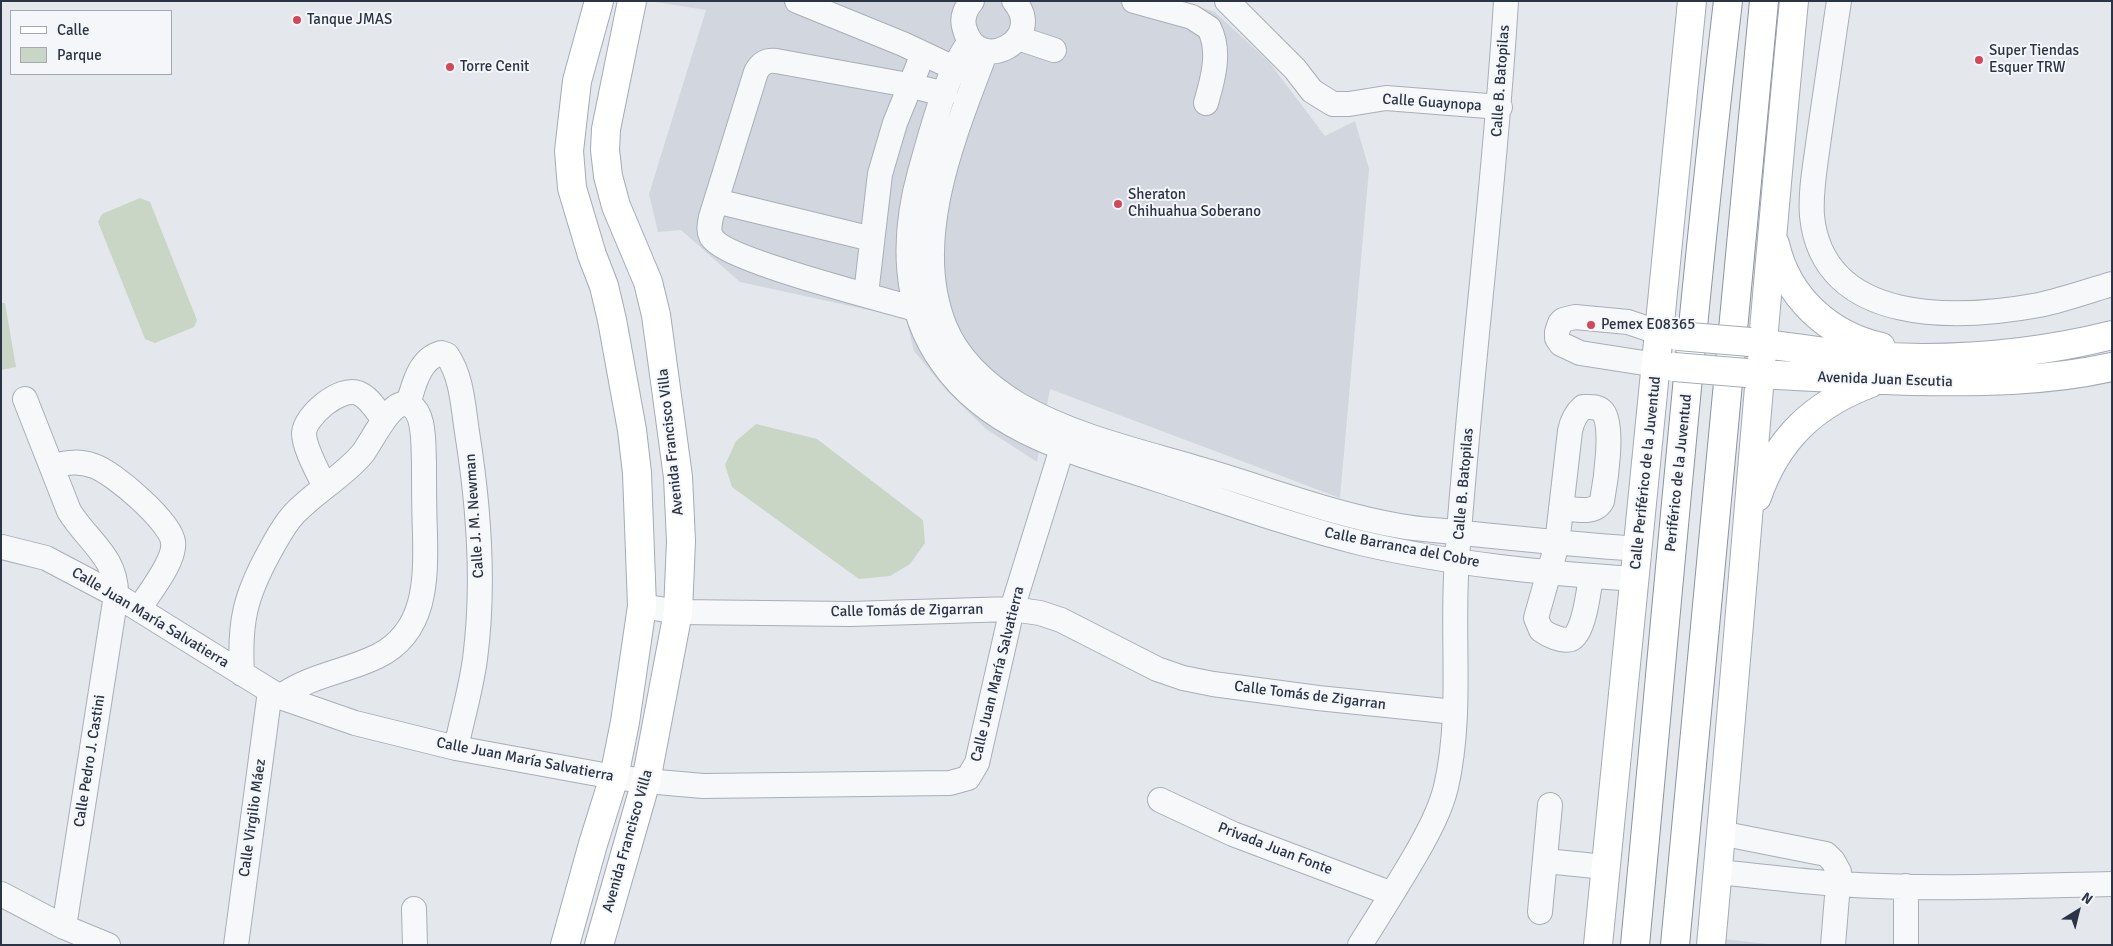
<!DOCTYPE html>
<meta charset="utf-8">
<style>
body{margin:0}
#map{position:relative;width:2113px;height:946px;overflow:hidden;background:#e4e7ec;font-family:Signika,sans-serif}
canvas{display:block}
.frame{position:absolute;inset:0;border:2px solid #2b3445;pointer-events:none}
.legend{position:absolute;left:10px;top:10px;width:162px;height:65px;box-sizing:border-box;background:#f4f6f9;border:1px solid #a4a8b1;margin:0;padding:6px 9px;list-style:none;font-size:15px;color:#2b3445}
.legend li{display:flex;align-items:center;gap:10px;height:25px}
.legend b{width:25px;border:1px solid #a4a8b1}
.north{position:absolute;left:2053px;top:886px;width:50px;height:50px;-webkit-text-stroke:4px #f4f6f9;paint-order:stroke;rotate:36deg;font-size:14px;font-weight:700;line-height:20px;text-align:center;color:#2b3445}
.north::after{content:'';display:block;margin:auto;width:18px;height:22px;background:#2b3445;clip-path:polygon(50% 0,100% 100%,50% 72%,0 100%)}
</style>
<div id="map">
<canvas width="2113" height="946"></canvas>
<div class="frame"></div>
<ul class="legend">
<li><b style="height:6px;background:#fff"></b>Calle</li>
<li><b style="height:14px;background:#c9d6c5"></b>Parque</li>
</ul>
<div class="north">N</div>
</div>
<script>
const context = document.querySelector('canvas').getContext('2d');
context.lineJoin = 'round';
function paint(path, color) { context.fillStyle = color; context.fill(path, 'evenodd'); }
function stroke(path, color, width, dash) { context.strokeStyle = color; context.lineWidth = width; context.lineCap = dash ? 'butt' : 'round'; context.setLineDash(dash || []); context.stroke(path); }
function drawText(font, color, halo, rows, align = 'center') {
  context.font = font + ' Signika,sans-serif'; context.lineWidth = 4; context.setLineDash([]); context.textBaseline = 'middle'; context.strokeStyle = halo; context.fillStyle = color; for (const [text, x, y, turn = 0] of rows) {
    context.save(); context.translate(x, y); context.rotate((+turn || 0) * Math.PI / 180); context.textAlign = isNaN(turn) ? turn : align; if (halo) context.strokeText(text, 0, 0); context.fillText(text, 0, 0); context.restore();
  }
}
const built = new Path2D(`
 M649 1H1179L1215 12 1269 62 1325 136 1355 121 1369 169 1340 498 1050 389 1037 462 986 429 947 391 914 351 906 318 740 282 681 230 658 232 649 194 706 10Z
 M1724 939 1776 945H1723Z`);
const green = new Path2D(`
 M140 198 150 202 197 320 194 327 155 343 145 339 98 222 102 214Z
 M1 303H5L16 367 1 370Z
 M756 424 817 439 923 520 925 543 910 564 890 576 859 579 732 487 725 465 736 441Z`);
const minor = new Path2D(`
 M797 1 903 44 954 68
 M972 1C965 9 961 19 965 30 979 76 1047 39 1014 1
 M1134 1 1192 17 1209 28C1221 51 1213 79 1206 103
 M1227 1 1295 69 1312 91 1333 104H1349L1386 98 1500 107
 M1839 1C1832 46 1826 91 1819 137 1816 162 1810 190 1812 216 1823 326 1958 320 2039 305 2063 300 2088 291 2112 284
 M1018 38 1054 50
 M970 41C945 76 932 130 920 172 902 236 902 308 943 364 993 435 1081 454 1159 480 1226 502 1292 526 1361 543 1450 564 1544 573 1635 579
 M986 51C955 133 909 240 945 327 959 361 988 386 1019 405 1076 438 1148 453 1210 472 1273 491 1336 515 1400 526 1421 530 1442 530 1463 533 1521 539 1580 545 1639 549
 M716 201 872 239
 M866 294 880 174 895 123 923 54
 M915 309C883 299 722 260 711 236 708 230 710 223 711 217L756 72C761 63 766 60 776 61L908 85 945 94
 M1657 365 1580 353 1561 344 1557 338V332L1560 323 1563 320 1575 317 1628 322 1660 333
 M25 399 69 511C88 542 117 557 116 595L64 927
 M408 404C414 385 419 359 441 353L447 355C462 377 463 406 467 432 479 507 485 583 475 659 471 689 462 719 456 748
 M53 466C68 462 80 461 94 466 113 472 171 522 173 542 176 560 149 593 139 609
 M325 487C319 474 304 448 304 433 305 416 340 386 358 393 369 397 377 411 384 420
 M1561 508C1574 509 1595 515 1602 501 1605 485 1615 422 1602 411 1597 406 1590 407 1583 407 1575 414 1572 421 1570 431L1557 544 1536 618 1541 630C1548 635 1562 642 1571 639 1584 634 1589 589 1591 576
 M2 547 46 558 116 595 280 697 355 723 456 748 614 777 646 781 703 786 950 783 968 778 977 763 1012 609 1068 429
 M642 606 678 612 850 614 1012 609 1040 613 1061 620 1157 669 1183 678 1213 684 1318 698 1455 712
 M242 674C239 622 245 596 270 551 277 538 285 523 295 513 316 491 344 476 363 453 372 441 391 400 406 404 426 408 423 446 424 462 424 486 424 510 425 534 426 580 426 632 378 656 346 672 310 675 280 697
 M1160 800 1233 834 1392 894
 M1720 833 1826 854 1833 861 1839 872 1833 945
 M1546 861 1605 867
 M1717 872C1758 876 1798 881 1838 884 1929 890 2021 886 2112 884
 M1906 886V945
 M1 894 64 927 108 945
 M414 909 415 945
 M1540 912 1550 805
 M236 945 270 691
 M1360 945C1379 915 1398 885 1416 854 1428 833 1440 811 1446 787 1463 713 1451 635 1457 559 1470 373 1495 188 1506 1`);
const major = new Path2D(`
 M1775 244C1787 297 1828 335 1881 347
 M1750 342C1784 346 1818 352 1852 355 1938 362 2028 356 2112 335
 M1747 373C1801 377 1856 379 1911 381 1979 382 2045 382 2112 367
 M1757 497C1777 439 1814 404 1871 383
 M565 945 593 844 614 777 625 722 642 606 637 473 632 430 612 320 604 286 592 255 572 188 569 151 577 81 599 1
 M599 945 646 781 678 612 681 541 678 477 656 315 648 282 616 206 608 176 605 150 606 129 632 1
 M1598 945 1692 1
 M1711 945C1740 630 1763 315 1794 1`);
const highway = new Path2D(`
 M1635 945C1665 630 1691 315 1728 1
 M1675 945 1764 1`);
const majorBridge = new Path2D(`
 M1678 336 1750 342
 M1674 367 1747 373`);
const markers = [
 [297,20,5,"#d1495b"],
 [1979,60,5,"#d1495b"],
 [450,67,5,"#d1495b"],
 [1118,204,5,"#d1495b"],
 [1591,325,5,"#d1495b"]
];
const poiNames = [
 ["Tanque JMAS",307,20],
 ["Super Tiendas",1989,51],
 ["Esquer TRW",1989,68],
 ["Torre Cenit",460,67],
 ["Sheraton",1128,195],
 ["Chihuahua Soberano",1128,212],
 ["Pemex E08365",1601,325]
];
const streetNames = [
 ["Calle B. Batopilas",1501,81,-86],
 ["Calle Guaynopa",1432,103,4],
 ["Avenida Juan Escutia",1885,380,2],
 ["Avenida Francisco Villa",671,442,-96],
 ["Calle Periférico de la Juventud",1646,473,-84],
 ["Periférico de la Juventud",1679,473,-84],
 ["Calle B. Batopilas",1464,484,-85],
 ["Calle J. M. Newman",475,516,-94],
 ["Calle Barranca del Cobre",1402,548,11],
 ["Calle Tomás de Zigarran",907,611,-1],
 ["Calle Juan María Salvatierra",150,618,31],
 ["Calle Juan María Salvatierra",998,674,-76],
 ["Calle Tomás de Zigarran",1310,696,7],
 ["Calle Juan María Salvatierra",525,760,11],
 ["Calle Pedro J. Castini",90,761,-81],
 ["Calle Virgilio Máez",253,818,-82],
 ["Avenida Francisco Villa",628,841,-74],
 ["Privada Juan Fonte",1275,849,21]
];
paint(built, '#d2d6de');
paint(green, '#c9d6c5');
stroke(minor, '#a9aeb7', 26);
stroke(major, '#a3abb8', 30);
stroke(highway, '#8b94a3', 30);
stroke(minor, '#f7f8fa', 24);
stroke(major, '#fff', 28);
stroke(highway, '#fff', 28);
stroke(majorBridge, '#a3abb8', 30, []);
stroke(majorBridge, '#fff', 28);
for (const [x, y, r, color] of markers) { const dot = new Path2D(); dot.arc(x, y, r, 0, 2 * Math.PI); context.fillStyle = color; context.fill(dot); stroke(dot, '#f4f6f9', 2); }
drawText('15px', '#2b3445', '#f4f6f9', poiNames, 'left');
drawText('15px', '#2b3445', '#f4f6f9', streetNames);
</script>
